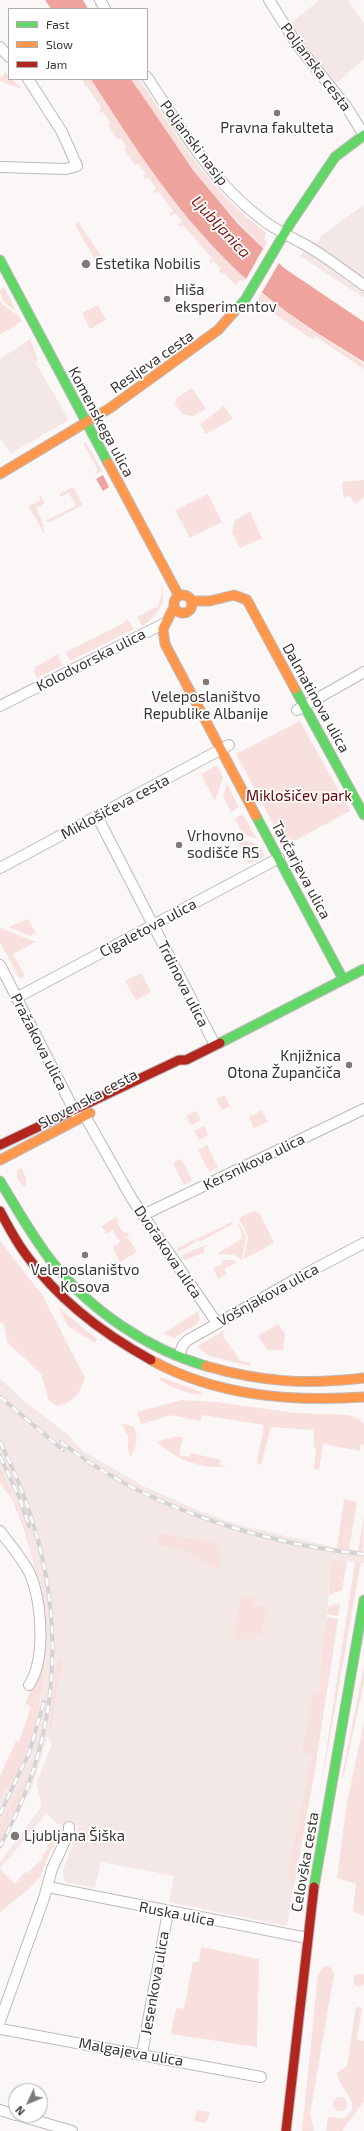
<!DOCTYPE html>
<meta charset="utf-8">
<style>
body{margin:0}
#map{position:relative;width:364px;height:2131px;overflow:hidden;background:#fbf7f7;font-family:"Exo 2",sans-serif}
canvas{display:block}
.legend{position:absolute;left:8px;top:8px;width:140px;height:72px;box-sizing:border-box;background:#fff;border:1px solid #b1aeae;margin:0;padding:5px 7px;list-style:none;font-size:12px;color:#3c3534}
.legend li{display:flex;align-items:center;gap:8px;height:20px}
.legend b{width:20px;border:1px solid #b1aeae}
.north{position:absolute;left:8px;top:2083px;width:40px;height:40px;box-sizing:border-box;background:#fff;border:1px solid #b1aeae;border-radius:50%;rotate:226deg;font-size:11px;font-weight:700;line-height:16px;text-align:center;color:#3c3534}
.north::after{content:'';display:block;margin:auto;width:14px;height:18px;background:#7f7978;clip-path:polygon(50% 0,100% 100%,50% 72%,0 100%)}
</style>
<div id="map">
<canvas width="364" height="2131"></canvas>
<ul class="legend">
<li><b style="height:5px;background:#63d668"></b>Fast</li>
<li><b style="height:5px;background:#ff974d"></b>Slow</li>
<li><b style="height:5px;background:#b3261e"></b>Jam</li>
</ul>
<div class="north">N</div>
</div>
<script>
const context = document.querySelector('canvas').getContext('2d');
context.lineJoin = 'round';
function paint(path, color) { context.fillStyle = color; context.fill(path, 'evenodd'); }
function stroke(path, color, width, dash) { context.strokeStyle = color; context.lineWidth = width; context.lineCap = dash ? 'butt' : 'round'; context.setLineDash(dash || []); context.stroke(path); }
function drawText(font, color, halo, rows, align = 'center') {
  context.font = font + ' "Exo 2",sans-serif'; context.lineWidth = 3.5; context.setLineDash([]); context.textBaseline = 'middle'; context.strokeStyle = halo; context.fillStyle = color; for (const [text, x, y, turn = 0] of rows) {
    context.save(); context.translate(x, y); context.rotate((+turn || 0) * Math.PI / 180); context.textAlign = isNaN(turn) ? turn : align; if (halo) context.strokeText(text, 0, 0); context.fillText(text, 0, 0); context.restore();
  }
}
const built = new Path2D(`
 M320 0H348L364 23V59L337 83 309 52 290 23Z
 M364 205V298L300 256 312 240 317 243 322 235Z
 M24 343 69 420 11 453 0 438V359Z
 M0 1379 27 1403 68 1435 83 1451 145 1487 202 1512 239 1525 337 1548 364 1551V1563L346 1561 329 1582 328 1607 324 1631 336 1633 314 1774 287 1926 169 1902 174 1876 101 1862 95 1888 68 1883 64 1880 63 1871 78 1827 68 1820 63 1828 46 1814 0 1869V1862L42 1806 36 1784 52 1744 47 1737 33 1784 0 1852V1800L7 1791 30 1740 41 1698 44 1673 40 1671 43 1658 29 1566 36 1563 21 1515 0 1466Z`);
const green = new Path2D(`
 M6 72 9 79H12L22 89 0 81V78Z
 M83 79H91C137 151 183 221 246 279L244 281 240 280 235 285 224 272 221 274 219 272 221 269 214 261 211 263 209 261 212 258 183 225 180 227 178 225 182 221 175 213 171 216 170 214 173 211 158 191 155 193 153 191 156 188 148 177 145 179 143 176 146 174 138 163 135 165 124 149 127 147 121 138 118 140 108 125 111 123 103 112 101 113 99 110 101 108 87 86H85Z
 M132 79H139C165 117 189 158 220 191 234 207 250 220 266 233L264 239 267 242 264 248C212 198 169 140 132 79Z
 M78 222 105 262 98 265 75 225Z
 M4 287 16 311C8 306 0 300 0 290Z
 M261 293 310 329 364 364V369L315 336 312 339 259 304 260 302 258 300Z
 M0 301C6 310 18 312 22 321L0 335Z
 M98 305 106 320 90 329 82 313Z
 M30 339 38 360 35 362 24 343Z
 M192 388 206 409 193 416 182 414 175 404 177 398Z
 M224 406 233 419 206 434 200 424Z
 M83 443H86L88 446 102 471 94 475 98 470Z
 M364 480V497L356 504 349 496 344 498 342 482Z
 M73 487 83 505 48 523 47 520 76 506 69 493 59 497 61 493Z
 M208 494 222 522 190 538 175 510Z
 M41 496 45 503 36 508 44 526 42 527 45 532 44 533 28 506 41 500 39 497Z
 M250 512 262 538 240 548 232 532 235 520Z
 M161 582C168 601 158 616 142 626L137 617 158 606 162 593Z
 M127 619 134 629 70 661 66 652 124 623Z
 M57 654 63 665 37 678 34 671 35 667C43 663 49 660 57 654Z
 M300 721 350 811 285 846 236 754Z
 M217 765 223 777 215 801 201 774Z
 M227 784 239 807 231 812 223 796Z
 M243 814 256 838 243 835 235 818Z
 M235 837 259 845 265 856 249 864Z
 M28 919 36 933 30 936 9 927Z
 M0 928 36 942 13 954 25 976 20 979 0 942Z
 M141 973 151 992 136 1000 125 981Z
 M225 1095 230 1106 222 1110 216 1099Z
 M262 1110 268 1122 254 1128 249 1117Z
 M196 1111 201 1120 191 1125 186 1116Z
 M204 1126 208 1135 199 1140 194 1131Z
 M207 1145 218 1167 209 1172 198 1150Z
 M181 1159 192 1180 184 1185 173 1163Z
 M20 1168 22 1169 26 1178V1186H23L17 1179V1170Z
 M255 1211 259 1213 274 1243 244 1259 248 1237 239 1218Z
 M116 1217 119 1221 117 1223 124 1233 127 1232 129 1235 127 1237 137 1252 120 1262 113 1247 120 1242 113 1230 106 1234 102 1226Z
 M237 1219 246 1237 242 1260 235 1255 217 1254 243 1238Z
 M232 1222 233 1224 199 1242 198 1240C191 1244 186 1249 179 1251L177 1248Z
 M0 1241 43 1296 85 1378C81 1393 73 1403 57 1406L49 1400 41 1374 7 1342 4 1324 0 1322Z
 M211 1243 203 1248 205 1252 185 1260 182 1255Z
 M221 1260H233L236 1263 224 1269 227 1274 218 1279 213 1268 223 1264Z
 M58 1307 97 1339 95 1343 68 1326Z
 M198 1311 200 1319 197 1324 174 1338 163 1334Z
 M278 1324 285 1334 283 1350H267L258 1336Z
 M225 1330 223 1336 240 1361 250 1362 251 1366 209 1356 198 1348 199 1345Z
 M161 1377 201 1392V1395C186 1394 172 1387 159 1380Z
 M182 1400 217 1402 295 1413 349 1415 359 1419 364 1424V1445L361 1444 360 1451 323 1444 319 1470 314 1469 316 1447H314V1430L271 1427 261 1464 258 1465 257 1462 264 1425 203 1415 200 1421 171 1415 141 1424 137 1412Z
 M122 1424 133 1426C139 1439 137 1444 131 1457L128 1451V1436Z
 M174 1437H183L179 1455 190 1457 191 1453 221 1460 220 1465 227 1466C203 1471 174 1458 157 1442Z
 M0 1466 21 1515 36 1563 34 1564 23 1526 12 1499 0 1483Z
 M344 1499 357 1502 349 1550 337 1548Z
 M364 1516 363 1551H358Z
 M160 1533 219 1544 220 1571 183 1550 158 1545Z
 M333 1561H347L342 1590 329 1595 330 1571Z
 M355 1562H361L318 1804Z
 M255 1596 253 1604 267 1608 261 1635 256 1634 254 1642 245 1637 244 1641 234 1637 241 1599Z
 M334 1603 337 1606 338 1603H340L338 1616 327 1614 328 1607 332 1604 331 1606H333Z
 M327 1617 338 1619 314 1774 295 1881 287 1879 312 1755 302 1753 314 1692 319 1693 324 1631Z
 M57 1660H60L63 1665 59 1673 51 1730 49 1729Z
 M364 1666V1683L343 1778 342 1777Z
 M40 1671 44 1673C39 1717 27 1765 0 1800V1776L16 1741 19 1742 31 1707 25 1703Z
 M364 1723V1916L353 1911 356 1884 337 1878 347 1802Z
 M29 1772 24 1790 0 1841V1823Z
 M63 1828 62 1834 50 1852 40 1877 32 1886 0 1912V1869L15 1884 25 1872 27 1873 43 1858 42 1856 49 1848 47 1846Z
 M201 1947 259 1959 257 2047 171 2034 176 2008 184 2009 193 1962H199Z
 M324 1966 331 1967 334 1974 310 2114 314 2131H302L318 1975Z
 M364 1974V1984L359 1987 354 1985V1975Z
 M356 2007 362 2008 357 2040 364 2041V2101L342 2131H326L328 2117 345 2118C364 2103 339 2090 337 2073L347 2066Z
 M333 2104a7 7 0 1 1 14 0a7 7 0 1 1-14 0Z
 M197 2110 210 2112 206 2123 194 2121Z`);
const water = new Path2D(`
 M45 0H83L88 9H51Z
 M91 79H131L193 170 238 224 284 268 364 322V362C323 337 281 311 245 278 182 221 136 150 91 79Z
 M103 475 109 487 103 491 96 479Z`);
const pier = new Path2D(`
 M264 247 280 261 261 294 245 281Z`);
const street = new Path2D(`
 M100 0 105 9
 M269 0 298 46 346 106 364 135
 M0 47 9 57
 M147 77C180 127 211 180 259 217 274 230 292 237 309 247 328 258 345 272 364 285
 M0 167 66 169 77 166 62 132 28 79
 M0 706 163 624
 M297 710 364 672
 M97 816 215 1045
 M0 868 229 745
 M0 965 77 1116
 M16 998 279 858
 M85 1116 132 1199 217 1323
 M143 1215 364 1109
 M179 1355 183 1345 188 1340 303 1275 364 1243
 M0 1531C10 1545 23 1559 30 1574 42 1602 46 1660 29 1685
 M48 1887 307 1938
 M0 2021 44 1898 52 1869 69 1832V1827
 M0 2029 261 2077
 M142 2054 168 1912
 M0 2110 16 2115
 M17 2115 72 2131`);
const fast = new Path2D(`
 M0 260 108 463
 M233 313 245 300 290 224 335 157 364 135
 M295 689 364 815
 M256 816 343 979
 M220 1043 364 969
 M0 1181C17 1209 33 1238 53 1263 91 1311 148 1349 206 1366
 M314 1887 364 1600`);
const slow = new Path2D(`
 M108 463 179 596
 M0 474 110 408 218 330 233 313
 M174 604a9 9 0 1 1 18 0a9 9 0 1 1-18 0Z
 M191 601H210L234 595 247 600 295 689
 M174 607 163 629 165 644 256 816
 M0 1160 90 1113
 M151 1360C216 1396 291 1402 364 1397
 M206 1366C261 1382 307 1385 364 1378`);
const jam = new Path2D(`
 M0 1145 179 1060H186L220 1043
 M0 1211C8 1226 16 1242 27 1256 59 1301 104 1334 151 1360
 M286 2131 314 1887`);
const rail = new Path2D(`
 M0 1397 63 1450
 M0 1442C67 1574 73 1715 0 1846
 M61 1442C142 1506 262 1544 364 1554
 M0 1456 19 1497 29 1526
 M0 1814 29 1753 44 1702`);
const markers = [
 [277,113,4,"#7f7978"],
 [86,264,5,"#7f7978"],
 [167,299,4,"#7f7978"],
 [206,682,4,"#7f7978"],
 [179,845,4,"#7f7978"],
 [349,1065,4,"#7f7978"],
 [85,1255,4,"#7f7978"],
 [15,1836,5,"#7f7978"]
];
const streetNames = [
 ["Poljanska cesta",316,67,53],
 ["Poljanski nasip",194,143,53],
 ["Resljeva cesta",152,362,-35],
 ["Komenskega ulica",101,422,62],
 ["Kolodvorska ulica",91,660,-27],
 ["Dalmatinova ulica",316,698,61],
 ["Miklošičeva cesta",115,807,-28],
 ["Tavčarjeva ulica",301,870,62],
 ["Cigaletova ulica",148,928,-28],
 ["Trdinova ulica",183,984,63],
 ["Pražakova ulica",39,1042,63],
 ["Slovenska cesta",88,1099,-28],
 ["Kersnikova ulica",254,1162,-26],
 ["Dvořakova ulica",168,1252,56],
 ["Vošnjakova ulica",268,1295,-29],
 ["Celovška cesta",305,1862,-80],
 ["Ruska ulica",177,1914,11],
 ["Jesenkova ulica",155,1983,-80],
 ["Malgajeva ulica",131,2052,10]
];
const poiNames = [
 ["Pravna fakulteta",277,128,"center"],
 ["Estetika Nobilis",95,264],
 ["Hiša",175,290],
 ["eksperimentov",175,307],
 ["Veleposlaništvo",206,697,"center"],
 ["Republike Albanije",206,714,"center"],
 ["Vrhovno",187,836],
 ["sodišče RS",187,853],
 ["Knjižnica",341,1056,"right"],
 ["Otona Župančiča",341,1073,"right"],
 ["Veleposlaništvo",85,1270,"center"],
 ["Kosova",85,1287,"center"],
 ["Ljubljana Šiška",24,1836]
];
const parkNames = [
 ["Miklošičev park",299,796]
];
const waterNames = [
 ["Ljubljanica",221,227,47]
];
paint(built, '#f4e8e6');
paint(green, '#f7e0dd');
paint(water, '#eea49c');
paint(pier, '#fbf7f7');
stroke(street, '#bfbaba', 12);
stroke(fast, '#bfbaba', 11);
stroke(slow, '#bfbaba', 11);
stroke(jam, '#bfbaba', 11);
stroke(street, '#fefefe', 10);
stroke(fast, '#63d668', 9);
stroke(slow, '#ff974d', 9);
stroke(jam, '#b3261e', 9);
stroke(rail, '#d4d2d2', 4);
stroke(rail, '#fff', 2.5, [8]);
for (const [x, y, r, color] of markers) { const dot = new Path2D(); dot.arc(x, y, r, 0, 2 * Math.PI); context.fillStyle = color; context.fill(dot); stroke(dot, '#fff', 1.5); }
drawText('15px', '#3c3534', '#fff', streetNames);
drawText('15px', '#3c3534', '#fff', poiNames, 'left');
drawText('15px', '#620004', '#fff', parkNames);
drawText('italic 16px', '#791c18', '#fff', waterNames);
</script>
